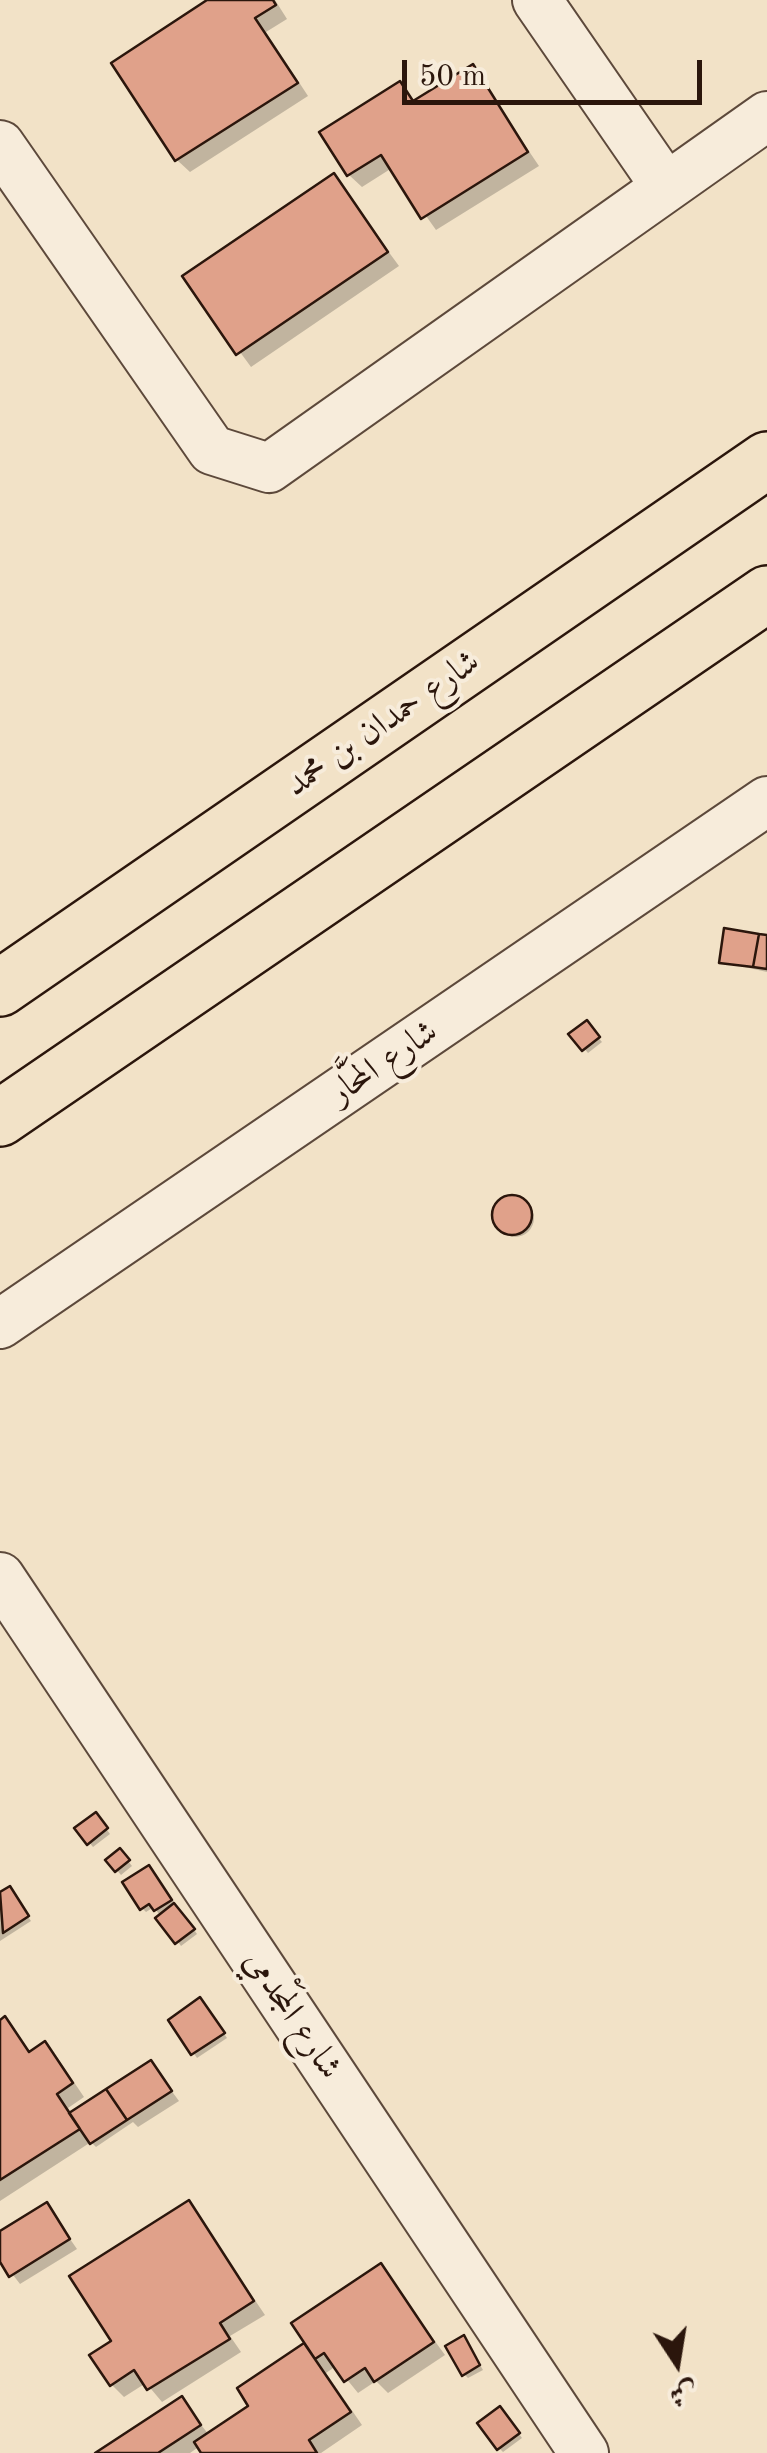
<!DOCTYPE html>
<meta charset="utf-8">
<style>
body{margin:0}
#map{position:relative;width:767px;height:2453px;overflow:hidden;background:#f2e2c7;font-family:"Old Standard TT",Amiri,serif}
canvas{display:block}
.north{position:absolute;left:627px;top:2313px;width:100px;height:100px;-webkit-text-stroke:8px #f7ecdb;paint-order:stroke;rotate:168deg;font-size:28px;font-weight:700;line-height:40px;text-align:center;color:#2b160c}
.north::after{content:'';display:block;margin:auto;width:35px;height:45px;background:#2b160c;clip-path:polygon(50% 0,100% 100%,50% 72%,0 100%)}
.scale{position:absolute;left:402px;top:60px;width:300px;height:45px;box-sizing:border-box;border:5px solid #2b160c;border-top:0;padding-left:12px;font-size:30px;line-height:35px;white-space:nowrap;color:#2b160c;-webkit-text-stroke:8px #f7ecdb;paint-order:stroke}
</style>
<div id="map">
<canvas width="767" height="2453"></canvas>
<div class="north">ش</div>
<div class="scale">50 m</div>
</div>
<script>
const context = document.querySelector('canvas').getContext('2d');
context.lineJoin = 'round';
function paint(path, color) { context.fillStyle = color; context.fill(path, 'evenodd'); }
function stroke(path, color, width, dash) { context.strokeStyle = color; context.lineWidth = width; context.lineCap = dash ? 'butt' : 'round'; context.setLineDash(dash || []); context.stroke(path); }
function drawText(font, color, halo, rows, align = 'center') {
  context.font = font + ' "Old Standard TT",Amiri,serif'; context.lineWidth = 8; context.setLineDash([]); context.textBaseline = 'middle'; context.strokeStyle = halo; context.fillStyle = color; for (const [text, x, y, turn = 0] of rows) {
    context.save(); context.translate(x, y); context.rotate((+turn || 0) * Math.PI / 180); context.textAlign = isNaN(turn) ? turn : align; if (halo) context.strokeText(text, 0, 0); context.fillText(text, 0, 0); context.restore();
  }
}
const shadow = new Path2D(`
 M210 0H275L287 19 266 32 308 96 190 172 177 160Z
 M472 67 539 166 436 230 392 168 362 187 349 175 400 84 416 102Z
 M333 176 399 266 251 367 185 277Z
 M767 937V972L722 962Z
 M586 1023 602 1042 588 1053 572 1034Z
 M496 1218a19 19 0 1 1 38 0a19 19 0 1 1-38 0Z
 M99 1819 110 1834 93 1847 78 1829Z
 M120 1851 132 1866 121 1875 108 1860Z
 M153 1872 197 1934 181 1946 154 1907 146 1912 142 1908Z
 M9 1889 31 1921 0 1941V1895Z
 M204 2004 227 2038 197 2058 171 2020Z
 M5 2019 31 2053 45 2044 57 2057 84 2097 68 2108 72 2114 151 2063 179 2101 138 2127 133 2122 96 2147 91 2142 0 2201V2023Z
 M189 2203 265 2315 230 2336 241 2352 162 2402 146 2383 124 2397 112 2385Z
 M47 2206 77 2249 20 2284 0 2258V2234Z
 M380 2266 445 2355 388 2393 376 2381 358 2393 336 2366 326 2373 362 2425 321 2453H204L200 2446 190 2453H99L181 2399 209 2435 252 2406 240 2389 308 2344Z
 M467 2343 483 2370 468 2378 464 2374Z
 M504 2413 522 2438 503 2452 499 2448Z`);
const building = new Path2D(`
 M273 0 276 5 255 18 298 83 175 161 111 63 207 0Z
 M473 64 528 152 421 219 381 155 347 176 319 132 400 81 413 101Z
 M334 173 388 252 236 355 182 276Z
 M724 928 759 934 753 967 719 963Z
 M759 934 767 935V969L753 967Z
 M587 1020 600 1037 582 1051 568 1034Z
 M492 1215a20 20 0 1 1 40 0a20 20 0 1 1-40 0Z
 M96 1812 108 1828 87 1845 74 1828Z
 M120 1848 130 1860 115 1872 105 1860Z
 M149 1865 172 1900 154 1911 149 1904 140 1910 122 1882Z
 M10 1886 29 1916 3 1933 0 1892Z
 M174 1903 195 1929 175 1944 155 1918Z
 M200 1997 225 2033 191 2055 168 2020Z
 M5 2016 29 2052 45 2041 73 2083 57 2094 80 2129 0 2180V2020Z
 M151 2060 172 2091 127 2120 106 2089Z
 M106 2089 127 2120 90 2144 69 2113Z
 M189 2200 254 2301 220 2323 230 2339 147 2390 134 2370 110 2386 89 2355 111 2341 69 2276Z
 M47 2202 70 2239 9 2277 0 2262V2231Z
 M381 2263 434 2342 374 2382 365 2368 344 2382 324 2353 315 2359 291 2323Z
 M464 2335 480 2365 462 2376 445 2346Z
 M304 2343 351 2412 309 2440 317 2453H201L194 2442 248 2406 237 2388Z
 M182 2396 201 2425 158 2453H95Z
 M500 2406 520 2433 497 2450 477 2423Z`);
const minor = new Path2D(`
 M537 0 666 187
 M0 145 212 450 269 468 767 116
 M0 1324 767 801
 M0 1577 584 2453`);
const primary = new Path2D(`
 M0 988 767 460
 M0 1118 767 594`);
const streetNames = [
 ["شارع حمدان بن محمد",383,724,-35],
 ["شارع المَحَّار",384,1063,-34],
 ["شارع المَجْدمي",292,2015,56]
];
paint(shadow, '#0003');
paint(building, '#e0a18a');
stroke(building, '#2b160c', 2.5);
stroke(minor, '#5d493b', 52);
stroke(primary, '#2b160c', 60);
stroke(minor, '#f7ecdb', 48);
stroke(primary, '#f2e2c7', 55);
drawText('35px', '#2b160c', '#f7ecdb', streetNames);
</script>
